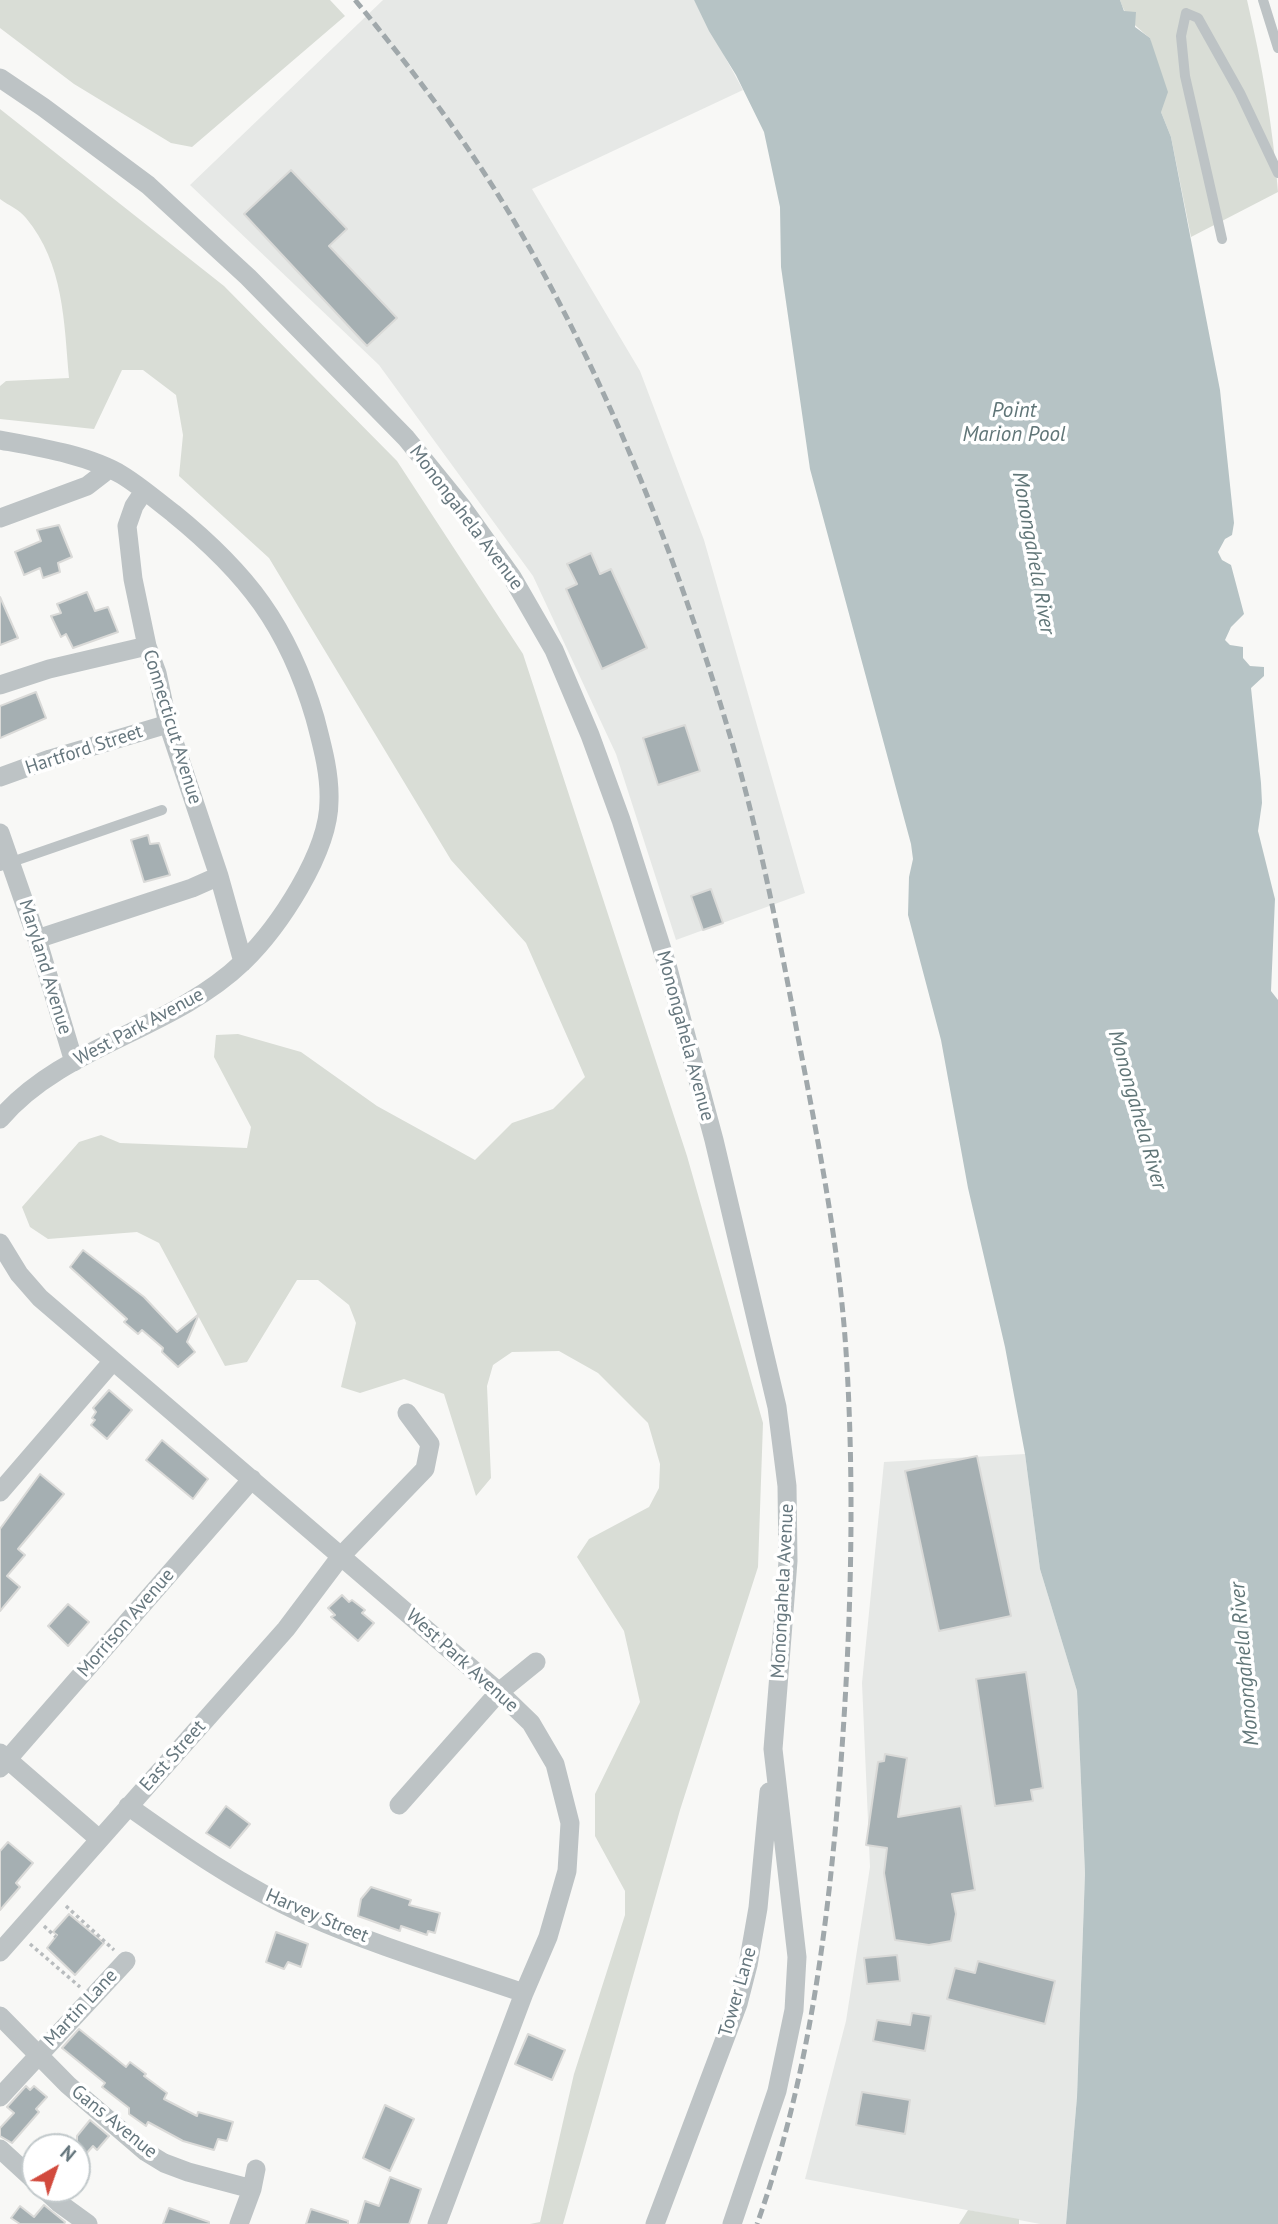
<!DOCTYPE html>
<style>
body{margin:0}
#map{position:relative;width:1278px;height:2224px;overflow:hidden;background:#f8f8f6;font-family:"PT Sans",sans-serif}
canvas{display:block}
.north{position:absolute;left:21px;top:2133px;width:70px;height:70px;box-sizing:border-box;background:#fff;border:2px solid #c2c9cb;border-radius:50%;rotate:40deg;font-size:19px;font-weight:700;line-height:28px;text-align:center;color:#66777e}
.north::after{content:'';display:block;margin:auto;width:24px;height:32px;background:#d24a3d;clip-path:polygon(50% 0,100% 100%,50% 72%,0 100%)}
</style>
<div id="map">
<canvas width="1278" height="2224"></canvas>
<div class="north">N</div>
</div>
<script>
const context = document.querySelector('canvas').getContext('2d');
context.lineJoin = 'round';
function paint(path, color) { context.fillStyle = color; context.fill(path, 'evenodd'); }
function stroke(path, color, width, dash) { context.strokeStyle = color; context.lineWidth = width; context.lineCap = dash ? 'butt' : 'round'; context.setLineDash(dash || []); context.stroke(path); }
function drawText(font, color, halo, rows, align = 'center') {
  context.font = font + ' "PT Sans",sans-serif'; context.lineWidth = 7; context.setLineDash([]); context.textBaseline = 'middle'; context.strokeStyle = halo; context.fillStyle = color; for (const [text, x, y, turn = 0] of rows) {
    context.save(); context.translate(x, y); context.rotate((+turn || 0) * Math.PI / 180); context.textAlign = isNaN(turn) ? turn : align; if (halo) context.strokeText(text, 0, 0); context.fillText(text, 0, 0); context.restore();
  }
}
const built = new Path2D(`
 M383 0H694L743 90 532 189 640 371 704 540 805 893 676 940 616 754 533 576 379 365 190 185Z
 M1025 1454 1040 1569 1077 1691 1085 1873 1077 2097 1066 2224H1040L805 2179 846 2021 870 1867 862 1683 884 1462Z`);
const green = new Path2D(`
 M0 0H330L345 16 192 147 171 143 74 84 0 28Z
 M1120 0H1247C1262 64 1273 127 1278 192L1191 237 1171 137 1161 112 1150 38C1136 27 1125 17 1120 0Z
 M0 109 224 286 397 461 523 654 687 1156 763 1423 758 1567 680 1810 563 2224H530L540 2222 574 2074 625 1915V1891L595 1836V1794L640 1702 624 1631 577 1557 589 1539 649 1507 659 1488 660 1464 648 1423 598 1373 559 1351 512 1352 493 1365 487 1386 491 1478 476 1496 444 1394 404 1379 360 1393 341 1387 356 1323 349 1305 318 1280H297L247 1362 225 1366 159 1243 137 1232 48 1239 30 1227 22 1207 79 1142 101 1135 120 1143 247 1148 251 1127 214 1057 216 1035 238 1034 301 1052 377 1106 475 1160 512 1123 553 1109 585 1077 526 943 451 860 269 558 179 476 183 435 176 395 143 370H122L94 429 0 419V386L6 381 69 378C64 322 64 264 26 218 20 210 8 205 0 199Z
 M968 2210 1019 2219V2224H959Z`);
const water = new Path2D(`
 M694 0H1120L1124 11 1136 12 1135 27 1150 38 1168 92 1161 112 1171 137 1220 390 1234 523 1232 535 1225 539 1218 552 1222 560 1231 565 1244 614 1231 627 1225 640 1230 645 1243 647V658L1250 666 1264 667V676L1251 688 1261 783 1262 803 1258 831 1275 899 1271 991 1278 1000V2224H1066L1077 2097 1085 1873 1077 1691 1040 1569 1025 1454 1005 1347 968 1188 941 1040 908 915 909 877 913 859 911 844 810 469 781 267 780 207 764 132 736 75 709 31Z`);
const building = new Path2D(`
 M291 170 347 229 329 246 397 318 367 346 244 214Z
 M59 525 72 557 58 563 60 572 43 578 40 568 24 575 15 552 41 541 37 530Z
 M591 553 600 574 611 569 647 648 602 669 566 589 577 584 567 564Z
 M87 592 95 611 108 607 118 632 73 648 66 634 61 637 51 616 61 613 57 604Z
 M0 597 18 638 0 645Z
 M36 692 46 718 0 738V706Z
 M685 725 700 771 658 785 643 738Z
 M148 835 150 844 159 843 170 875 144 882 131 840Z
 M711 889 723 923 703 930 691 896Z
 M83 1250 144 1297 177 1332 199 1314 187 1342 195 1352 178 1367 162 1352 163 1348 142 1330 138 1334 124 1322 127 1319 70 1267Z
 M109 1390 132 1410 107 1439 91 1425 95 1420 92 1418 96 1412 93 1408Z
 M162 1440 208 1479 193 1499 146 1460Z
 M977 1456 1011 1616 939 1631 905 1471Z
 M40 1474 64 1494 18 1549 25 1555 7 1576 20 1587 0 1611V1529Z
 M342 1595 349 1602 352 1600 365 1610 362 1613 374 1623 358 1641 331 1617 335 1615 328 1608Z
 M68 1604 89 1622 68 1646 48 1626Z
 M1026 1672 1043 1788 1031 1790 1033 1801 995 1806 976 1679Z
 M885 1754 907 1758 898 1817 961 1806 975 1890 952 1894 956 1914 951 1941 929 1945 895 1940 884 1873 887 1848 866 1845 878 1762 884 1761Z
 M226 1806 250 1824 230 1848 206 1833Z
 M8 1842 33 1863 16 1883 20 1887 0 1910V1851Z
 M371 1887 411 1900 409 1905 440 1913 435 1933 428 1931 427 1935 401 1926 400 1931 358 1916 361 1899Z
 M69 1914 104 1943 75 1975 47 1948 57 1935 53 1932Z
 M276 1932 308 1944 301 1967 288 1962 284 1969 266 1962Z
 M897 1955 900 1981 867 1984 864 1958Z
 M978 1961 1055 1981 1045 2024 947 1999 955 1968 975 1973Z
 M912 2013 931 2016 925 2051 873 2041 877 2020 910 2025Z
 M79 2029 126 2067 130 2062 146 2074 144 2076 167 2093 164 2099 197 2116 198 2112 233 2122 227 2141 218 2139 214 2150 183 2141 148 2122 146 2126 129 2114V2108L102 2087 105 2083 62 2048Z
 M528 2034 565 2050 552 2080 515 2064Z
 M26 2086 30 2090 34 2086 47 2097 36 2109 39 2112 12 2143 0 2136V2128L14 2113 7 2107Z
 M862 2092 910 2100 905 2134 856 2125Z
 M385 2105 414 2119 390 2171 363 2158Z
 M90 2120 109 2136 97 2150 93 2146 77 2164V2136Z
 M390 2177 421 2189 409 2224H358L365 2201 379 2206Z
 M44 2205 65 2222 64 2224H20L11 2218 20 2206 34 2217Z
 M169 2208 209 2222V2224H163Z
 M311 2209 348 2221V2224H306Z`);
const path = new Path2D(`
 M66 1906 114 1950
 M44 1926 56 1937
 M30 1944 80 1987`);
const service = new Path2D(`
 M1263 0 1278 48
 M1222 239 1185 76 1181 36 1186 13 1198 18 1240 93 1278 173
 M0 866 162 810`);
const minor = new Path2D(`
 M0 78 43 107 148 185 248 277 406 438 462 507 512 577 554 650 590 735 621 820 667 965 714 1140 777 1407 787 1486 788 1561 773 1749 797 1957 794 2010 777 2091 732 2224
 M0 440C38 447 89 455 122 475 140 486 156 500 173 513 247 573 288 626 315 718 322 745 330 773 329 801 329 852 279 927 243 962 171 1031 63 1045 0 1119
 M144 491 134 506 127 526 133 579 147 646 157 673 168 724 219 876 243 962
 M0 518 87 486 109 469
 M0 685 49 669 147 646
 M0 777 50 759 168 724
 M0 833 37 939 74 1062
 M37 939 192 888 219 876
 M0 1243 19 1274 40 1298 499 1692 531 1723 555 1764 570 1823 567 1871 548 1937 524 1993 437 2224
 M0 1492 113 1361
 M0 1753 99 1839
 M0 1768 252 1479
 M399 1805 499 1692 536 1662
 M128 1806C184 1846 243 1887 306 1915 376 1946 451 1968 524 1993
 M0 1952 286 1629 341 1556 425 1469 430 1444 407 1413
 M0 2016 68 2085 146 2152 164 2163 188 2172 252 2189
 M0 2097 126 1961
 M0 2149 35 2181
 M44 2189 59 2203 88 2224
 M239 2224 252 2189 256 2169
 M655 2224 738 2004 748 1965 758 1908 769 1792`);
const rail = new Path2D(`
 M355 0C417 75 477 155 525 240 614 396 680 567 731 739 760 836 779 937 798 1037 818 1141 839 1245 846 1351 855 1487 851 1626 841 1762 829 1918 810 2077 757 2224`);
const streetNames = [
 ["Monongahela Avenue",466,518,53],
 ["Connecticut Avenue",172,727,73],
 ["Hartford Street",84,750,-18],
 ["Maryland Avenue",45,967,73],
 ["West Park Avenue",139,1027,-28],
 ["Monongahela Avenue",685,1036,75],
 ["Monongahela Avenue",783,1591,-87],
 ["Morrison Avenue",126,1623,-49],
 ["West Park Avenue",462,1661,42],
 ["East Street",173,1756,-48],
 ["Harvey Street",317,1916,23],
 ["Tower Lane",738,1992,-74],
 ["Martin Lane",81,2008,-47],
 ["Gans Avenue",114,2122,39]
];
const waterNames = [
 ["Point",1014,411],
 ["Marion Pool",1014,435],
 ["Monongahela River",1033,553,80],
 ["Monongahela River",1137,1110,74],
 ["Monongahela River",1245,1664,-95]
];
paint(built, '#e6e8e6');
paint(green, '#d9ddd6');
paint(water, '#b6c3c5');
paint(building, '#a5afb2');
stroke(building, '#dadad8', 2);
stroke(path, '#b8bcbe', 3.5, [3.5, 3.5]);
stroke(service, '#bdc3c5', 10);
stroke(minor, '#bdc3c5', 19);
stroke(rail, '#a0a8ab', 5, [10, 5]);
drawText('19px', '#66777e', '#fff', streetNames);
drawText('italic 21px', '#617678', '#fff', waterNames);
</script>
